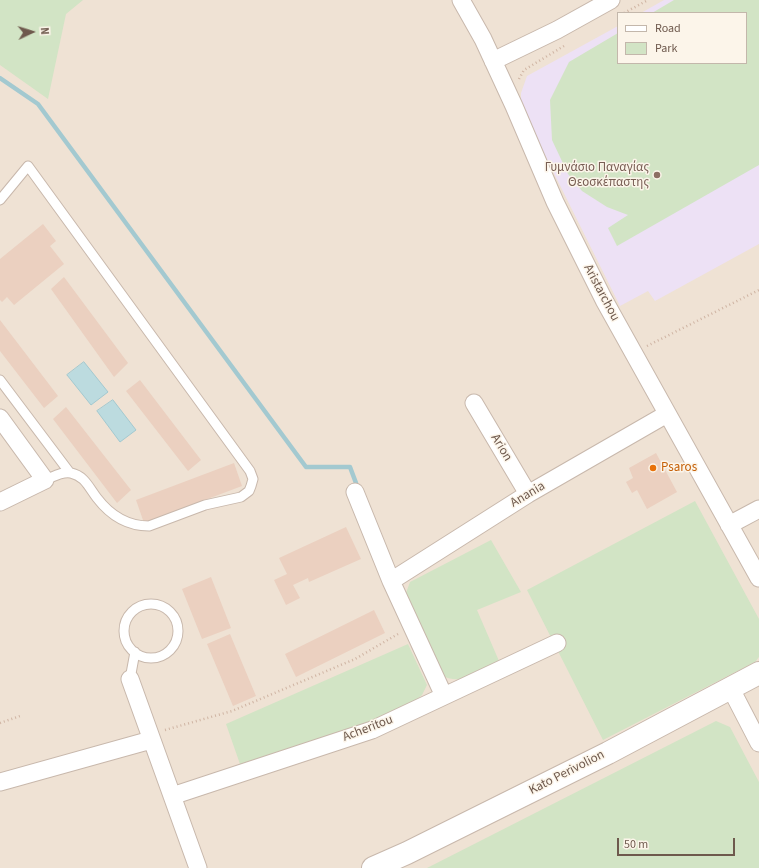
<!DOCTYPE html>
<meta charset="utf-8">
<style>
body{margin:0}
#map{position:relative;width:759px;height:868px;overflow:hidden;background:#f9f1e4;font-family:"Source Sans 3",sans-serif}
canvas{display:block}
.legend{position:absolute;left:617px;top:12px;width:130px;height:52px;box-sizing:border-box;background:#fcf5ea;border:1px solid #c3b7ab;margin:0;padding:5px 7px;list-style:none;font-size:12px;color:#6e594d}
.legend li{display:flex;align-items:center;gap:8px;height:20px}
.legend b{width:20px;border:1px solid #c3b7ab}
.north{position:absolute;left:12px;top:12px;width:40px;height:40px;-webkit-text-stroke:3px #fcf5ea;paint-order:stroke;rotate:86deg;font-size:11px;font-weight:700;line-height:16px;text-align:center;color:#6e594d}
.north::after{content:'';display:block;margin:auto;width:14px;height:18px;background:#6e594d;clip-path:polygon(50% 0,100% 100%,50% 72%,0 100%)}
.scale{position:absolute;left:617px;top:838px;width:118px;height:18px;box-sizing:border-box;border:2px solid #6e594d;border-top:0;padding-left:5px;font-size:12px;line-height:14px;white-space:nowrap;color:#6e594d;-webkit-text-stroke:3px #fcf5ea;paint-order:stroke}
</style>
<div id="map">
<canvas width="759" height="868"></canvas>
<ul class="legend">
<li><b style="height:5px;background:#fff"></b>Road</li>
<li><b style="height:11px;background:#d2e4c5"></b>Park</li>
</ul>
<div class="north">N</div>
<div class="scale">50 m</div>
</div>
<script>
const context = document.querySelector('canvas').getContext('2d');
context.lineJoin = 'round';
function paint(path, color) { context.fillStyle = color; context.fill(path, 'evenodd'); }
function stroke(path, color, width, dash) { context.strokeStyle = color; context.lineWidth = width; context.lineCap = dash ? 'butt' : 'round'; context.setLineDash(dash || []); context.stroke(path); }
function drawText(font, color, halo, rows, align = 'center') {
  context.font = font + ' "Source Sans 3",sans-serif'; context.lineWidth = 3; context.setLineDash([]); context.textBaseline = 'middle'; context.strokeStyle = halo; context.fillStyle = color; for (const [text, x, y, turn = 0] of rows) {
    context.save(); context.translate(x, y); context.rotate((+turn || 0) * Math.PI / 180); context.textAlign = isNaN(turn) ? turn : align; if (halo) context.strokeText(text, 0, 0); context.fillText(text, 0, 0); context.restore();
  }
}
const residential = new Path2D(`
 M0 0H759V868H0ZM618 13H746V63H618Z`);
const education = new Path2D(`
 M664 0H759V244L655 301 648 291 620 306 521 107V93L527 76 618 26V63H746V13H641Z`);
const green = new Path2D(`
 M0 0H83L66 14 48 99 0 65Z
 M674 0H759V165L617 246 608 228 628 215 607 207 582 191 568 174 552 140 550 100 569 62 618 33V63H746V13H652Z
 M695 501 759 619V657L755 662 603 740 527 590Z
 M491 540 521 592 477 610 499 661C481 670 463 686 443 676L407 600 406 593 410 582Z
 M408 644 427 685 422 695 407 707 353 729 241 767 226 724Z
 M716 721 730 727 759 782V868H427Z`);
const water = new Path2D(`
 M84 362 108 392 91 405 67 375Z
 M113 400 136 430 120 442 97 411Z`);
const stream = new Path2D(`
 M0 78 38 104 306 467H350L356 483 355 488`);
const building = new Path2D(`
 M43 224 56 241 50 246 64 264 14 305 7 297 2 302 0 300V259Z
 M64 277 128 363 114 377 51 289Z
 M0 320 58 396 44 408 0 351Z
 M140 380 201 460 188 471 126 391Z
 M66 407 131 490 117 503 53 419Z
 M656 453 677 492 647 509 637 490 632 493 626 482 633 478 629 468Z
 M234 463 242 486 144 523 136 500Z
 M346 527 361 559 309 582 308 578 293 585 300 598 286 605 274 580 287 574 279 558Z
 M211 577 231 628 202 639 182 589Z
 M374 610 385 633 296 677 285 654Z
 M230 634 256 696 233 706 207 644Z`);
const path = new Path2D(`
 M624 13 648 0
 M519 79 524 70 564 46
 M647 346 759 290
 M0 723 20 716
 M165 730 232 711 355 659 398 634`);
const service = new Path2D(`
 M0 200 28 166 250 471 253 479 251 486 249 491 241 497 205 505 149 526C126 526 110 515 97 498 89 488 85 476 71 473 62 471 53 477 45 480
 M0 380 70 473
 M124 631a27 27 0 1 1 54 0a27 27 0 1 1-54 0Z
 M130 679 135 652`);
const minor = new Path2D(`
 M461 0 483 39 514 106 555 202 604 300 759 578
 M493 61 557 30 611 0
 M474 403 528 494
 M0 418 45 480 0 502
 M355 492 391 581 444 696
 M729 525 759 509
 M391 581 528 494 667 414
 M130 679 198 868
 M730 687 759 743
 M0 782 151 740
 M172 796 372 730 557 643`);
const tertiary = new Path2D(`
 M373 868 407 853 608 753 759 673`);
const markers = [
 [657,175,4,"#8d6e63"],
 [653,468,4,"#e8710a"]
];
const educationNames = [
 ["Γυμνάσιο Παναγίας",649,168],
 ["Θεοσκέπαστης",649,183]
];
const streetNames = [
 ["Aristarchou",601,293,62],
 ["Arion",501,448,59],
 ["Anania",528,495,-31],
 ["Acheritou",368,729,-21],
 ["Kato Perivolion",567,773,-27]
];
const foodNames = [
 ["Psaros",661,468]
];
paint(residential, '#efe2d4');
paint(education, '#ede1f5');
paint(green, '#d2e4c5');
paint(water, '#bcdbdf');
stroke(water, '#a3c9d0', 1);
stroke(stream, '#a3c9d0', 4.5);
paint(building, '#ebd0c0');
stroke(service, '#c8b8ac', 11);
stroke(minor, '#c8b8ac', 19);
stroke(tertiary, '#c8b8ac', 24);
stroke(path, '#cfb4a3', 2.5, [1, 3]);
stroke(service, '#fff', 9);
stroke(minor, '#fff', 17);
stroke(tertiary, '#fff', 22);
for (const [x, y, r, color] of markers) { const dot = new Path2D(); dot.arc(x, y, r, 0, 2 * Math.PI); context.fillStyle = color; context.fill(dot); stroke(dot, '#fcf5ea', 1.5); }
drawText('13px', '#785e54', '#fcf5ea', educationNames, 'right');
drawText('13px', '#6e594d', '#fcf5ea', streetNames);
drawText('13px', '#c56008', '#fcf5ea', foodNames, 'left');
</script>
